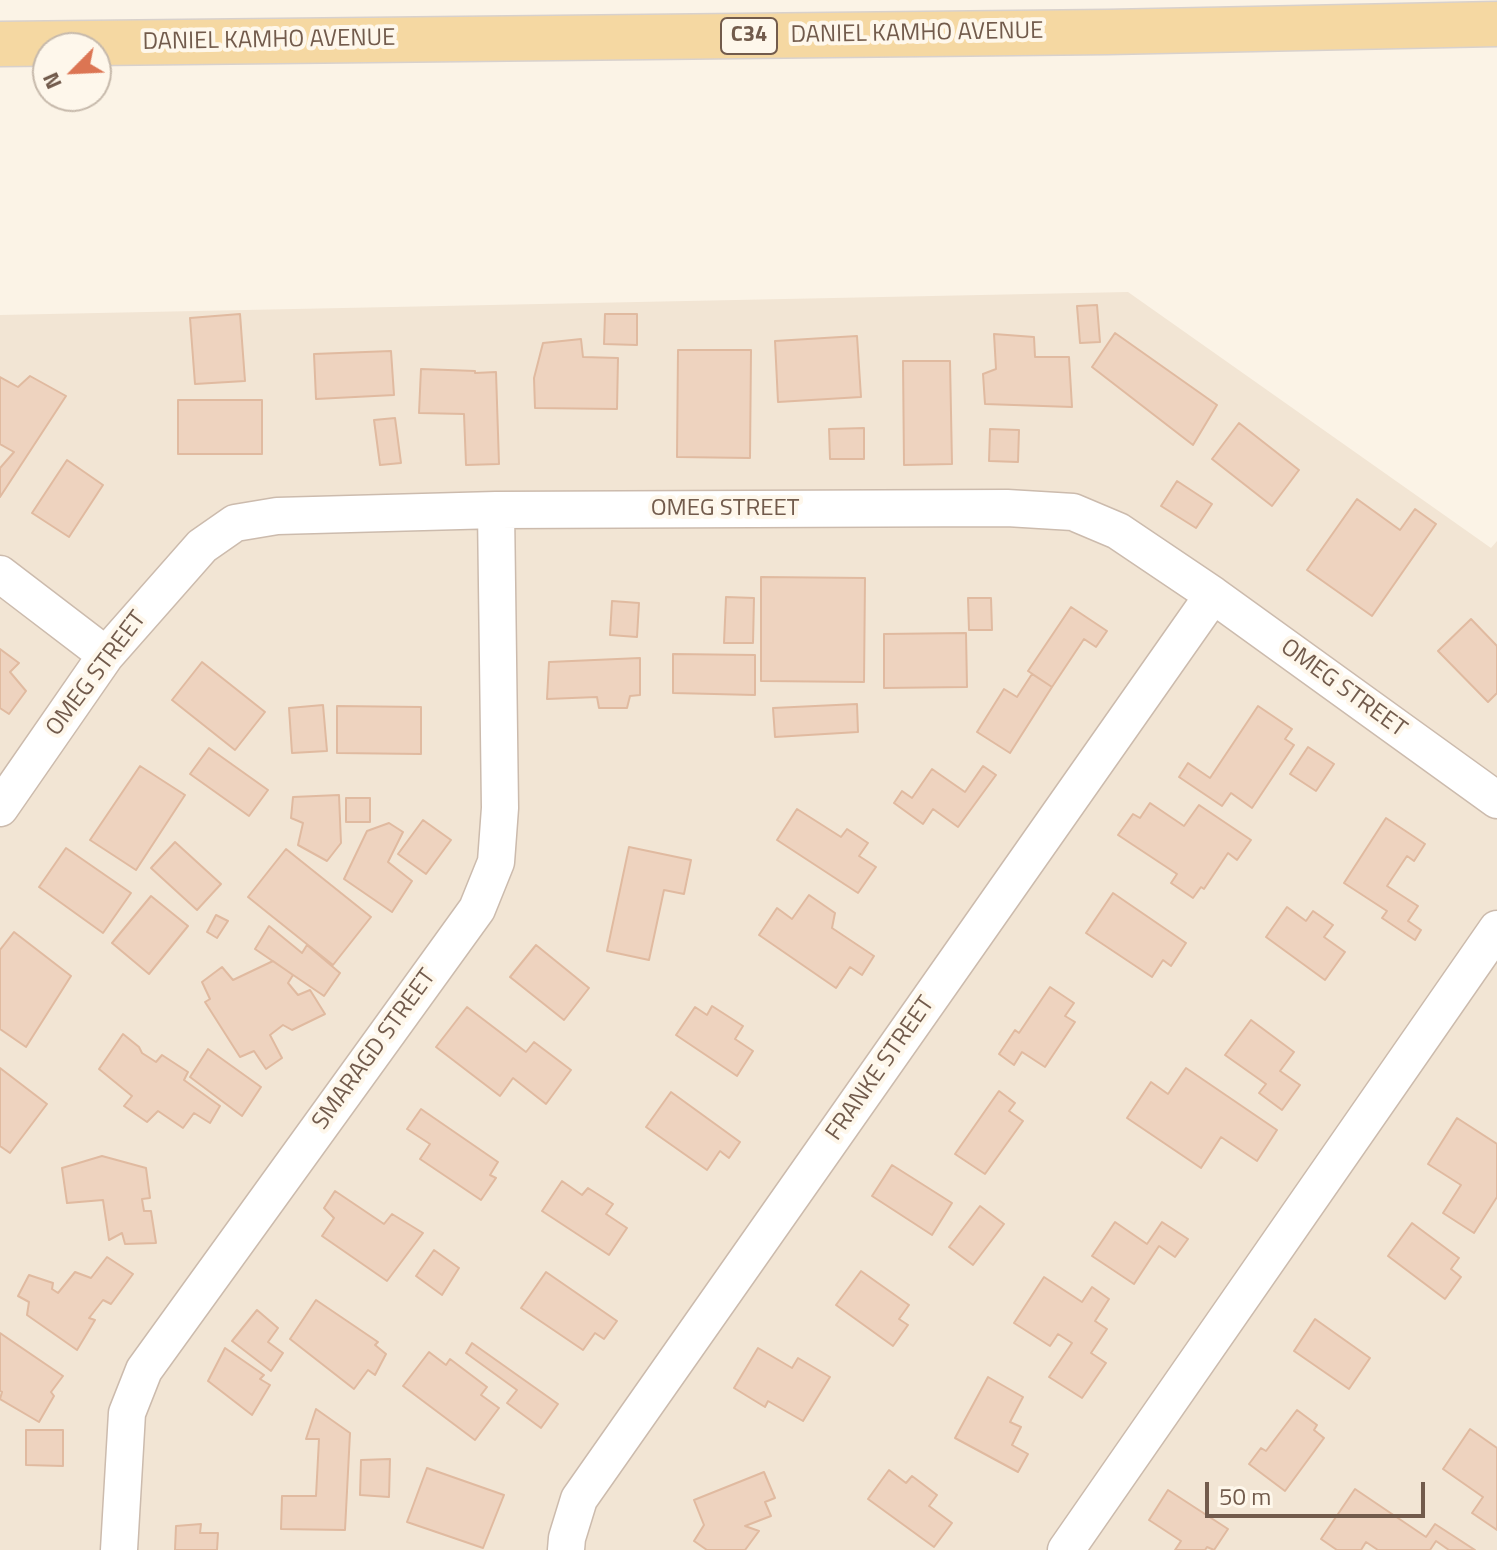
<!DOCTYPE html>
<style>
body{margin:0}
#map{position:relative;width:1497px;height:1550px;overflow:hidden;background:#fbf3e6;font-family:"Titillium Web",sans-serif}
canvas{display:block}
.north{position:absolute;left:32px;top:32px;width:80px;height:80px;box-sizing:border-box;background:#fef7eb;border:2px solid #c6b9ab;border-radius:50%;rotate:246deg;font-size:22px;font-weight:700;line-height:32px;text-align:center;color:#725b4c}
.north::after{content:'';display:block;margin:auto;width:28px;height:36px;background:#dc7553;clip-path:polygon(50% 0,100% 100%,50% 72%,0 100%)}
.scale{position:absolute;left:1205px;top:1482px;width:220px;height:36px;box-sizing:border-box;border:4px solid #725b4c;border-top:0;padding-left:10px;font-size:24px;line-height:28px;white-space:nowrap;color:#725b4c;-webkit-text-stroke:6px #fef7eb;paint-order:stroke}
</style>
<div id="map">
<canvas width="1497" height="1550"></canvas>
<div class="north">N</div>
<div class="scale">50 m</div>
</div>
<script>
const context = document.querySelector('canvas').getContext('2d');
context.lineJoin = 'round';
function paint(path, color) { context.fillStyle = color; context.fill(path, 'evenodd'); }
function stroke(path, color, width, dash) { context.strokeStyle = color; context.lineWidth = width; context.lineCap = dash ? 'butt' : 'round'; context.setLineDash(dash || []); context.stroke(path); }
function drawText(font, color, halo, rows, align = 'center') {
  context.font = font + ' "Titillium Web",sans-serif'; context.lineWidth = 8; context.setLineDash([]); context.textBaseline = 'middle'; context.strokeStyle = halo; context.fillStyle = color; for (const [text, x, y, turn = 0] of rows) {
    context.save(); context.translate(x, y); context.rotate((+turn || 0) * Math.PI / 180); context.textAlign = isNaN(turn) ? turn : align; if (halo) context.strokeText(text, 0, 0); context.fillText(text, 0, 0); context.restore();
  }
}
const residential = new Path2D(`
 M1128 292 1491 548 1497 541V1550H0V315Z`);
const building = new Path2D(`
 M1097 305 1100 342 1080 343 1077 306Z
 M240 314 245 381 195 384 190 318Z
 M605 314H637V345L604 344Z
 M1115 333 1217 405 1193 445 1092 367Z
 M994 334 1034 337 1035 357H1069L1072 407 985 404 983 374 996 369Z
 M857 336 861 397 778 402 775 341Z
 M581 339 583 357 618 358 617 409 535 408 534 378 543 343Z
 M678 350H751L750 458 677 457Z
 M391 351 394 395 316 399 314 354Z
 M903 361H950L952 464 904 465Z
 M421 369 475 371V373L496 372 499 464 466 465 464 414 419 413Z
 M30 376 66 396 0 497V468L14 452 0 444V377L18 387Z
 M178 400H262V454H178Z
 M395 418 401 463 380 465 374 420Z
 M1239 423 1299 470 1272 506 1212 459Z
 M864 428V459H830L829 429Z
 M990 429 1019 430 1018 462 989 461Z
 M67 460 103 485 69 537 32 513Z
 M1177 481 1212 504 1196 528 1161 506Z
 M1357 499 1400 530 1415 509 1436 524 1372 616 1307 570Z
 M761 577 865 578 864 682 761 681Z
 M726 597 754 598 753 643H724Z
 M968 598H991L992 630H969Z
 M612 601 639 603 637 637 610 635Z
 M1071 607 1107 631 1096 647 1084 639 1052 687 1028 671Z
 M1471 619 1497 646V693L1488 702 1438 651Z
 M966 633 967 687 884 688V634Z
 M0 649 19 663 10 672 26 691 9 714 0 708Z
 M673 654 755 655V695L673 693Z
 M640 658V695L630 696 627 708H599L597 697 547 699 549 662Z
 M202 662 265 712 235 750 172 700Z
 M1032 674 1052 687 1010 753 977 732 1004 689 1017 697Z
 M857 704 858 732 775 737 773 708Z
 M323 705 327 751 292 753 289 708Z
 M337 706 421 707V754L337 753Z
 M1258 706 1292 729 1285 739 1294 745 1252 808 1231 793 1222 806 1179 777 1188 763 1210 778Z
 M1308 747 1334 764 1316 791 1290 774Z
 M209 748 268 790 249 816 190 774Z
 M140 766 185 795 136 870 90 840Z
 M983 766 996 775 958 827 933 809 923 824 894 803 902 791 912 798 932 769 965 792Z
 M339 795 341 843 327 861 298 845 303 823 291 818 293 797Z
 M346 798H370V822H346Z
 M1150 803 1184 826 1199 805 1251 840 1237 860 1228 853 1204 889 1201 887 1193 898 1171 883 1177 874 1118 835 1133 814 1140 818Z
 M797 809 841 837 847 829 868 843 859 856 876 867 858 893 777 840Z
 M1386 818 1425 844 1414 861 1407 856 1387 886 1418 906 1408 921 1421 930 1415 940 1382 918 1387 911 1344 883Z
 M423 820 451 840 426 874 398 854Z
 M389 823 403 832 388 862 412 881 392 912 344 879 367 831Z
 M175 842 221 884 197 910 151 868Z
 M629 847 691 860 684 894 664 890 649 960 607 951Z
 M66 848 131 893 103 933 39 887Z
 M286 849 371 917 333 965 248 897Z
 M1113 893 1186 943 1171 966 1163 960 1152 977 1086 933Z
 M809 895 835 913 832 928 874 956 862 975 850 967 836 988 759 935 777 908 792 919Z
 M151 896 188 926 149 974 112 943Z
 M1287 907 1306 921 1313 911 1333 925 1324 937 1345 952 1325 980 1266 937Z
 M216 915 228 921 217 938 207 932Z
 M269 926 302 953 307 945 340 973 324 996 255 949Z
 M14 932 71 976 26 1047 0 1029V950Z
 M536 945 589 988 564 1020 510 977Z
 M273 961 293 975 288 983 298 995 310 990 325 1014 292 1030 283 1025 270 1035 282 1058 266 1069 254 1051 240 1057 205 1002 210 999 202 982 222 967 233 980Z
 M1050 987 1074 1003 1065 1016 1075 1022 1045 1067 1022 1052 1014 1065 999 1054 1015 1030 1019 1033Z
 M712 1006 743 1026 735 1039 753 1051 737 1076 676 1035 695 1007 707 1015Z
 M467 1007 526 1052 534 1042 571 1070 546 1104 513 1078 500 1096 436 1047Z
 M1251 1020 1294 1052 1280 1071 1300 1085 1282 1110 1259 1093 1266 1084 1225 1055Z
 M123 1034 139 1047 142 1053 156 1062 162 1055 188 1072 184 1080 220 1106 210 1123 194 1113 183 1128 158 1111 147 1122 124 1106 132 1096 99 1069Z
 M208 1049 261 1087 242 1116 190 1077Z
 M0 1068 47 1104 10 1153 0 1146Z
 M1186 1068 1277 1130 1257 1161 1221 1137 1201 1168 1127 1118 1151 1082 1168 1094Z
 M999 1091 1015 1103 1009 1111 1023 1121 985 1174 955 1154Z
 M671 1092 740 1142 729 1158 720 1151 707 1170 646 1127Z
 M421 1109 498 1162 490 1175 496 1178 481 1200 420 1159 430 1144 407 1129Z
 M1457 1118 1497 1144V1197L1474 1233 1443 1213 1461 1185 1428 1164Z
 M102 1156 146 1168 150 1198 142 1199 144 1211H151L156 1243 125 1244 122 1233 109 1240 103 1200 67 1203 62 1168Z
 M892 1165 952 1203 932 1235 872 1196Z
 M562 1181 582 1195 588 1188 613 1204 606 1214 627 1228 609 1255 542 1211Z
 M335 1191 384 1224 392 1214 423 1233 387 1281 322 1236 334 1218 324 1208Z
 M980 1206 1004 1224 973 1265 949 1247Z
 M1115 1222 1147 1244 1162 1222 1188 1239 1175 1257 1159 1246 1134 1284 1092 1256Z
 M1412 1223 1459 1258 1451 1269 1461 1277 1445 1299 1388 1256Z
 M434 1250 459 1268 442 1295 416 1276Z
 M107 1257 133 1274 111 1304 103 1300 89 1318 95 1320 77 1350 27 1315 29 1302 18 1296 29 1275 53 1283 52 1289 58 1293 75 1272 91 1278Z
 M861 1271 909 1305 899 1319 908 1325 893 1346 836 1305Z
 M546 1272 617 1321 604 1339 595 1333 583 1350 521 1308Z
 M1044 1277 1082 1302 1092 1287 1109 1299 1095 1321 1107 1329 1091 1353 1106 1363 1082 1398 1049 1377 1072 1343 1058 1334 1050 1346 1014 1323Z
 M316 1300 378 1342 375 1345 386 1354 375 1375 368 1370 354 1389 290 1339Z
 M257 1310 278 1328 268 1342 283 1353 271 1371 232 1341Z
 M1315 1319 1370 1358 1349 1389 1294 1351Z
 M0 1333 63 1376 51 1392 54 1396 39 1422 0 1399 2 1392 0 1391Z
 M472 1343 558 1404 541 1428 507 1403 517 1390 466 1353Z
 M225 1348 264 1375 260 1379 270 1385 252 1415 208 1381Z
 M758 1348 792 1368 798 1358 830 1377 803 1421 768 1401 765 1407 734 1388Z
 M429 1352 446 1365 450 1359 487 1387 481 1395 499 1408 475 1440 403 1386Z
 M988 1377 1023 1397 1010 1422 1021 1427 1012 1445 1028 1454 1018 1472 955 1438Z
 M316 1409 350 1433 345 1530 281 1529 282 1496H316L319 1439H306Z
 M1297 1410 1317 1425 1314 1430 1324 1438 1285 1491 1249 1464 1261 1448 1266 1451Z
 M1470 1429 1497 1448V1530L1472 1513 1483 1497 1443 1469Z
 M26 1430H63V1466L26 1465Z
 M390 1459 389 1497 360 1495 361 1460Z
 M427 1468 504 1495 483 1548 407 1522Z
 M889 1470 906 1483 912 1476 937 1495 929 1506 952 1523 934 1547 868 1499Z
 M764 1472 775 1498 765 1502 771 1516 745 1526 759 1531 745 1550H707L694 1541 704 1525 694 1500Z
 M1355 1489 1426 1537 1435 1524 1475 1550H1449L1436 1541 1430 1550H1378L1366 1542 1361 1550H1337L1321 1539Z
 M1168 1490 1228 1529 1214 1550 1207 1547 1205 1550H1175L1181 1541 1149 1520Z
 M201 1524 200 1533H218L217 1550H175L176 1526Z`);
const minor = new Path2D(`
 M0 574 106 655
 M0 808 106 655 202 546 235 523 277 516 496 510 1007 508 1073 512 1118 531 1213 595 1497 800
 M119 1550 127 1413 144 1370 477 909 496 862 500 808 496 510
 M566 1550 567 1538 579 1499 1213 595
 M1066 1550 1497 929`);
const major = new Path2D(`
 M0 44 1108 32 1497 24`);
const shields = [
 [749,36,56]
];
const shieldNames = [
 ["C34",749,36]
];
const streetNames = [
 ["DANIEL KAMHO AVENUE",917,34,-1],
 ["DANIEL KAMHO AVENUE",269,41,-1],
 ["OMEG STREET",725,509],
 ["OMEG STREET",97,674,-53],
 ["OMEG STREET",1343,689,36],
 ["SMARAGD STREET",375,1050,-54],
 ["FRANKE STREET",881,1069,-55]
];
paint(residential, '#f2e5d4');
paint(building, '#eed3bf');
stroke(building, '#e0baa0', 2);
stroke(minor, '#ccbbad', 39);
stroke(major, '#d8d1cd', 47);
stroke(minor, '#fff', 36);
stroke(major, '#f5d8a2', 44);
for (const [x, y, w] of shields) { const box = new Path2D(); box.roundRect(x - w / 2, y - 18, w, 36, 6); context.fillStyle = '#fef7eb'; context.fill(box); stroke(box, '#725b4c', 2); }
drawText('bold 22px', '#725b4c', null, shieldNames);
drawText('24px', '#725b4c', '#fef7eb', streetNames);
</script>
